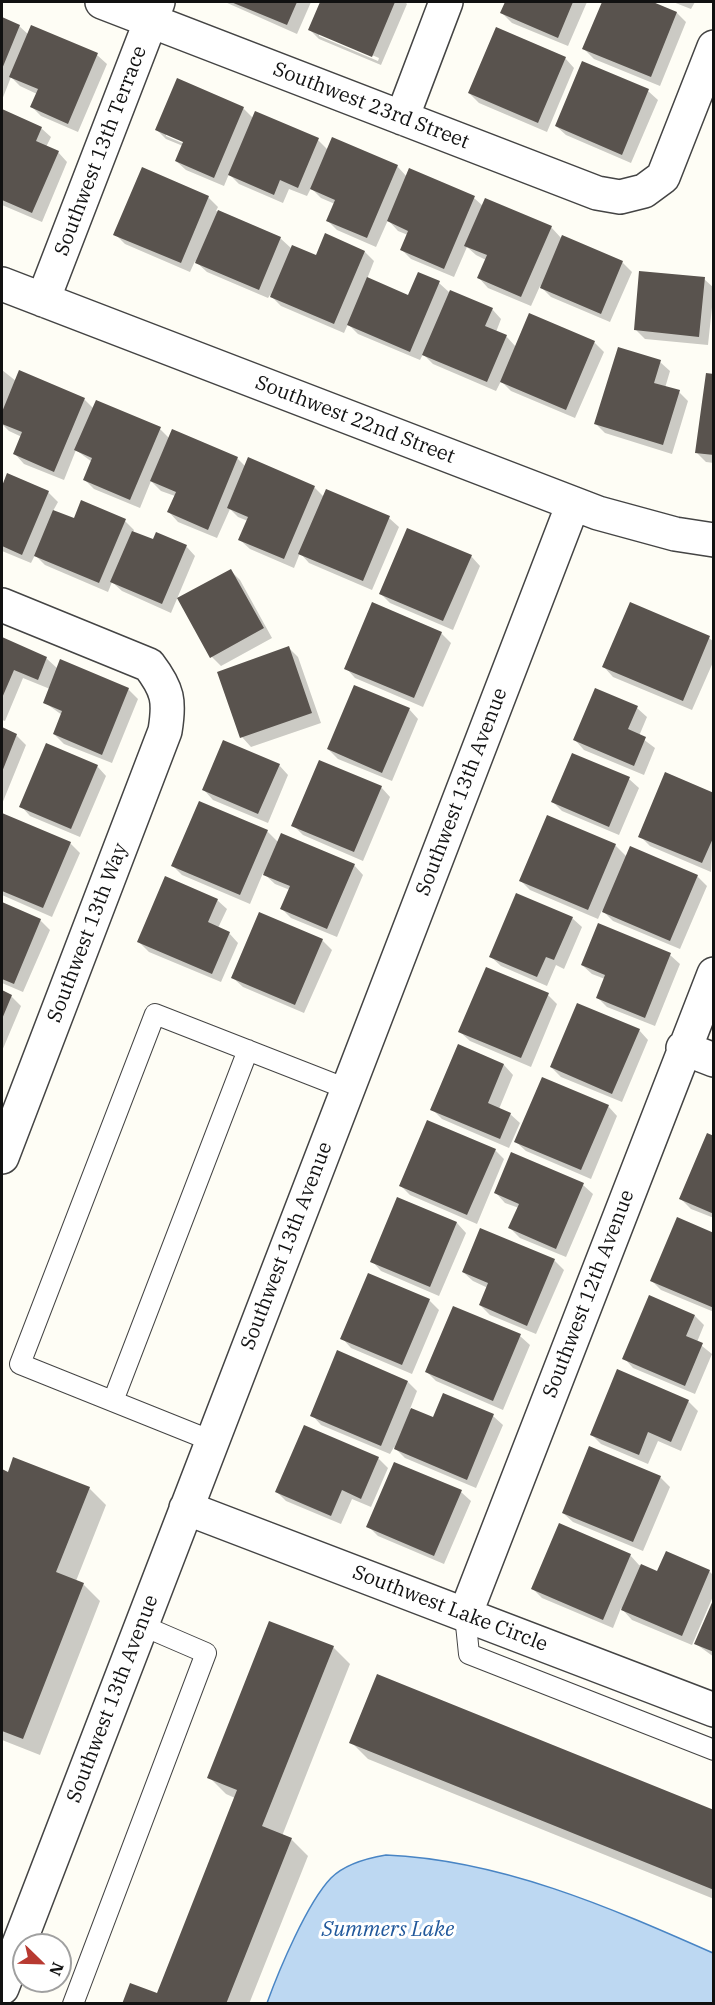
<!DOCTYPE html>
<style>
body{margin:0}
#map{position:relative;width:715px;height:2005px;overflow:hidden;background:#fefdf5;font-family:"IBM Plex Serif",serif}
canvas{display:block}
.frame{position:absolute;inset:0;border:3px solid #111;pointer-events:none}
.north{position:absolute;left:12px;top:1933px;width:60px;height:60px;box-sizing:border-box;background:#fff;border:2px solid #a0a0a0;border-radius:50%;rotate:113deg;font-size:16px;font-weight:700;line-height:24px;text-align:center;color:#111}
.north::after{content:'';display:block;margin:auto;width:21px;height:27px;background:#b83a31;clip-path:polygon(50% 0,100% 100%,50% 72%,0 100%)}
</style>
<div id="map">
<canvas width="715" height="2005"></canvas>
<div class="frame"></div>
<div class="north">N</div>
</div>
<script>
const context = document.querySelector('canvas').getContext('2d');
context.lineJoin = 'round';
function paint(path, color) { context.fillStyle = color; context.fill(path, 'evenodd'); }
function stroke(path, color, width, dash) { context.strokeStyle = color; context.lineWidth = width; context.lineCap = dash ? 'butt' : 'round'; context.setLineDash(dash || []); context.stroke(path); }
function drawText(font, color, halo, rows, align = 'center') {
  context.font = font + ' "IBM Plex Serif",serif'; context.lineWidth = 6; context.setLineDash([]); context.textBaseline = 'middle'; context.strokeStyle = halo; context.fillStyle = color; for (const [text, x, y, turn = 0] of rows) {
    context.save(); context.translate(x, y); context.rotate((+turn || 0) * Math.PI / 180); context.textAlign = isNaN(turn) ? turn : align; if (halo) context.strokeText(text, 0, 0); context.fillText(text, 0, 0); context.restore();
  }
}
const water = new Path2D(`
 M386 1855C501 1860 609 1907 713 1953V2003H267C279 1970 307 1903 331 1878 345 1864 368 1858 386 1855Z`);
const shadow = new Path2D(`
 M225 2H311L297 34Z
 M322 2H405L407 4 381 65 319 39 310 30ZM319 33 379 58 378 61 319 36Z
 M507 2H587L568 46 512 23 502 13Z
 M604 2H649L677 13 686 22 660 86 594 59 584 49Z
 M673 2H695L691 9Z
 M2 18 19 26 29 35 32 27 97 55 107 64 78 132 41 116 32 107 37 94 20 86 11 77 2 100Z
 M565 58 574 68 547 132 479 103 469 93Z
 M583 63 648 91 658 100 631 163 566 135 556 126Z
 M243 108 253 118 318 140 328 150 397 166 407 177 410 170 474 198 483 206 551 227 562 239 622 262 632 272 610 322 551 297 540 286 531 306 488 288 479 278 486 260 476 255 467 247 454 277 411 259 402 250 408 235 398 231 388 220 376 247 337 230 328 221 335 204 321 198 311 188 307 196 289 189 283 203 239 184 229 174 224 186 186 170 176 161 183 146 166 139 157 130ZM166 133 190 143 189 146 166 136Z
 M2 111 41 128 51 137 46 147 58 152 67 162 42 222 2 205Z
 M143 169 208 197 218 207 216 211 280 238 292 249 316 257 365 252 374 261 367 279 409 297 419 274 439 283 450 293 492 309 501 319 496 332 506 336 516 347 594 342 604 352 575 418 511 391 501 381 496 391 433 364 423 354 420 360 358 334 348 324 344 333 281 306 270 295 268 298 207 272 195 261 190 272 125 244 115 234Z
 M704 279 714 288 708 345 645 339 635 329Z
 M660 362 670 371 665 388 679 392 688 401 672 454 605 433 596 424Z
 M2 370 16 381 84 399 94 409 160 429 170 439 237 458 246 467 314 487 324 497 389 518 399 527 372 590 309 563 300 553 294 568 250 549 240 540 248 521 238 517 230 509 217 538 178 522 169 512 175 496 161 491 151 481 140 508 94 489 85 480 92 462 76 450 64 480 24 464 15 454 22 437 9 431 2 424Z
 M714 376V463L706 462 697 453Z
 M8 475 48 492 58 502 53 511 74 520 125 521 134 530 133 533 153 541 186 546 195 556 171 613 122 591 112 582 108 592 45 565 35 555 31 563 2 551V489Z
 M471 556 480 566 453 630 390 603 380 593Z
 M231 571 240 580 272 638 221 666 212 657Z
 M441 633 451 643 423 707 355 678 346 668Z
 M709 638 714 642V660L692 710 613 677 604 667Z
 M2 639 46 658 58 669 128 689 138 699 112 763 64 744 54 734 62 715 44 702 50 689 23 678 5 721 2 720Z
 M289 648 298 657 321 723 251 747 242 737 219 673Z
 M637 708 647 717 639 736 655 748 644 775 584 750 575 740Z
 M409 709 418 719 392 781 338 759 328 749Z
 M2 729 16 735 26 745 2 804Z
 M573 755 629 779 639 788 619 835 562 811 553 802Z
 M279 765 288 775 268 823 213 800 204 790Z
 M97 766 106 776 80 837 30 816 21 806Z
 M381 787 390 797 363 861 303 835 293 825Z
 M714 794 711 872 650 846 640 836Z
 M3 815 70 843 80 853 52 917 2 895Z
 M267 831 279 843 354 865 363 875 337 937 291 918 282 909 290 890 275 884 263 873 250 904 182 875 173 866Z
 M615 845 627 857 697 876 707 886 680 949 613 921 602 910 598 919 530 890 520 880Z
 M217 900 227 909 218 928 229 933 238 943 221 982 149 952 139 942Z
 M2 904 40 920 50 930 23 992 2 983Z
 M572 918 582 927 564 969 556 965 547 986 501 966 491 957Z
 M322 940 332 950 304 1013 243 987 233 978Z
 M670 955 680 964 655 1026 607 1007 597 997 605 979 592 974 582 965Z
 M2 992 11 996 21 1006 2 1051Z
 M548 995 557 1004 531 1067 470 1041 460 1032Z
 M639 1030 648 1040 622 1102 561 1077 551 1067Z
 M459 1046 504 1065 513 1075 499 1109 510 1114 520 1123 509 1148 442 1119 432 1109Z
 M608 1106 617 1116 591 1179 526 1151 516 1142Z
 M714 1138V1218L691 1209 681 1199Z
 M495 1150 504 1159 477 1224 410 1195 401 1186Z
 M583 1185 593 1194 566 1257 520 1238 510 1228 519 1208 505 1203 496 1193Z
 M398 1199 457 1223 466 1233 439 1296 381 1271 372 1261Z
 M714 1234V1312L661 1290 651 1280Z
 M554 1260 564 1270 536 1334 490 1315 480 1305 488 1288 473 1281 463 1272Z
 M429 1300 439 1310 412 1374 351 1348 342 1338Z
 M454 1308 520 1336 530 1345 503 1410 436 1381 427 1372Z
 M695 1316 704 1325 697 1342 712 1354 695 1394 633 1368 624 1358Z
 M408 1382 417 1391 410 1409 433 1419 444 1394 493 1416 503 1425 476 1488 405 1458 394 1447 390 1454 321 1425 312 1415Z
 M688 1401 698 1411 681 1451 658 1441 648 1464 601 1444 591 1434Z
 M378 1458 388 1468 371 1507 352 1499 341 1524 286 1501 277 1492Z
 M2 1471 89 1488 106 1505 76 1581 83 1584 100 1601 40 1755 2 1740Z
 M660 1477 670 1487 643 1551 573 1522 563 1513Z
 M461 1492 471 1501 444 1564 378 1536 368 1526Z
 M630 1555 639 1565 658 1573 709 1571 714 1576V1594L692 1645 632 1620 621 1608 613 1628 542 1598 533 1589Z
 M714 1602V1657L696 1644Z
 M333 1647 350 1664 282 1836 291 1839 308 1856 249 2004H124L158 1995 235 1798 226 1794 209 1777Z
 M351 1742 714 1812V1899L368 1759Z`);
const building = new Path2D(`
 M231 2H297L287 25Z
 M320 2H395L372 57 308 30Z
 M505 2H573L558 38 500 13Z
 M602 2H653L677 12 651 77 582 49Z
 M2 17 20 25 2 69Z
 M31 25 98 53 68 124 30 107 38 89 9 77Z
 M496 27 566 57 538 123 468 93Z
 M582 61 649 89 622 155 555 126Z
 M177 78 244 107 214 178 175 161 183 142 155 130Z
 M2 109 42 127 36 141 59 151 32 213 2 200Z
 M255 111 319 138 298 188 280 180 274 195 228 175Z
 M332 137 398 165 367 238 326 221 335 200 310 189Z
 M142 167 209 196 181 263 113 235Z
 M409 168 475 196 444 269 400 250 408 231 387 221Z
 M485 198 552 226 521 297 477 278 487 255 464 246Z
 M218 210 281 237 259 290 195 263Z
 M325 233 365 251 334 324 270 297 292 245 316 255Z
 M562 235 623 261 601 314 540 288Z
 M639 271 705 277 699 337 634 330Z
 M418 272 440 281 410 352 347 325 367 277 408 295Z
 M450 290 493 308 485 326 507 335 487 382 422 355Z
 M529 313 595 341 566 410 500 382Z
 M618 347 661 360 654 383 680 390 663 445 594 424Z
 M19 370 85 398 54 472 13 454 22 432 2 424V412Z
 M706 373 714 374V455L695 453Z
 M96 400 161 427 130 500 83 480 92 458 74 450Z
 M172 429 238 457 208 530 167 512 176 492 150 481Z
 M248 457 315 486 284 559 238 540 248 517 227 508Z
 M7 473 49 491 22 555 2 546V486Z
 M326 489 390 516 363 581 298 554Z
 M81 500 126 519 99 583 34 556 53 510 74 518Z
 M407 528 472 555 443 621 379 594Z
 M132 531 153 539 156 532 187 545 162 604 110 582Z
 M231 569 264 628 210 658 177 598Z
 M372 602 442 632 414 698 344 669Z
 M630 602 710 636 683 701 602 667Z
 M2 637 47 657 38 680 14 670 2 698Z
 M289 646 312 713 240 738 217 672Z
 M60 659 129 688 102 755 53 734 62 711 43 703Z
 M354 685 410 708 382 773 327 749Z
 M595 688 638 706 628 729 646 737 634 766 573 740Z
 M2 727 17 734 2 772Z
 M223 740 280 764 258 814 202 790Z
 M46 743 98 765 71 829 19 807Z
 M572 753 630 777 609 827 551 802Z
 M319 760 382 786 354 852 291 826Z
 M665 772 714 793V836L702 863 638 837Z
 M199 801 268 830 240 895 171 866Z
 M2 813 71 842 43 908 2 891Z
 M547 815 616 844 588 910 519 881Z
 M281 833 355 864 327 929 280 909 290 886 263 875Z
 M630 846 698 875 670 941 602 912Z
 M165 876 218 899 208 922 230 932 212 974 137 942Z
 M516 893 573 917 554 960 546 957 537 977 489 957Z
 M2 902 41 919 14 984 2 979Z
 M259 912 323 939 295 1005 231 978Z
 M598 923 671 953 645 1018 596 998 605 975 581 965Z
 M486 967 549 993 521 1058 458 1032Z
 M2 990 12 995 2 1019Z
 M577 1003 640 1029 612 1094 550 1067Z
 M458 1044 504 1064 488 1103 511 1113 500 1139 430 1110Z
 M542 1077 609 1105 581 1170 514 1142Z
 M427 1120 496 1149 467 1215 399 1186Z
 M707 1133 714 1136V1214L679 1199Z
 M511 1152 584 1183 556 1249 508 1228 519 1204 494 1193Z
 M397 1197 457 1222 430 1287 370 1262Z
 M677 1217 714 1233V1308L650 1281Z
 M480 1228 555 1259 527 1326 479 1305 488 1283 462 1272Z
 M368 1273 430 1299 402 1365 340 1339Z
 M649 1295 695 1315 686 1336 703 1343 685 1386 622 1359Z
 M453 1306 521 1334 493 1401 425 1372Z
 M337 1350 408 1381 381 1446 310 1416Z
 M617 1369 689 1400 671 1442 648 1432 639 1455 590 1435Z
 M443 1393 494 1414 467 1480 394 1449 411 1408 433 1417Z
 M304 1425 379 1457 361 1499 342 1490 331 1516 275 1492Z
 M589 1446 661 1476 633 1542 562 1513Z
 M13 1457 90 1487 56 1572 84 1583 23 1739 2 1731V1469L8 1472Z
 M394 1462 462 1490 434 1556 366 1527Z
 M559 1523 631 1554 603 1620 531 1589Z
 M666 1551 710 1570 682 1636 621 1610 641 1564 657 1571Z
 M714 1598V1652L694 1644Z
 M269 1621 334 1646 262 1826 292 1838 226 2004H122L130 1983 157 1993 237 1790 207 1778Z
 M377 1674 714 1810V1890L349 1743Z`);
const service = new Path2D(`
 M113 1401 248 1050
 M212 1441 20 1364 155 1014 347 1089
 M465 1615 469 1654 714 1750
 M73 2004 206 1653 141 1625`);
const minor = new Path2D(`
 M102 2 597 193 620 197 644 191 663 177 714 47
 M402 118 446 2
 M2 284 598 513 675 534 714 540
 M43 300 158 2
 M2 605 149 665C168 690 170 701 165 731L2 1157
 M683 1048 714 1060
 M186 1508 714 1710
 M465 1615 714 974
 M2 1988 573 504`);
const streetNames = [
 ["Southwest 23rd Street",371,106,21],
 ["Southwest 13th Terrace",101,151,-69],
 ["Southwest 22nd Street",355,420,21],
 ["Southwest 13th Avenue",462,792,-69],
 ["Southwest 13th Way",88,933,-69],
 ["Southwest 13th Avenue",287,1246,-69],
 ["Southwest 12th Avenue",589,1294,-69],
 ["Southwest Lake Circle",450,1609,21],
 ["Southwest 13th Avenue",113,1699,-69]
];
const waterNames = [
 ["Summers Lake",388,1930]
];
paint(water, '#bdd8f2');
stroke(water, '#4985c4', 1.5);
paint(shadow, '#0003');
paint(building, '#59534e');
stroke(service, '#444', 22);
stroke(minor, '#444', 36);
stroke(service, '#fff', 20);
stroke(minor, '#fff', 33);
drawText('20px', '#111', '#fff', streetNames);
drawText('italic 21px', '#21589b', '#fff', waterNames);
</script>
